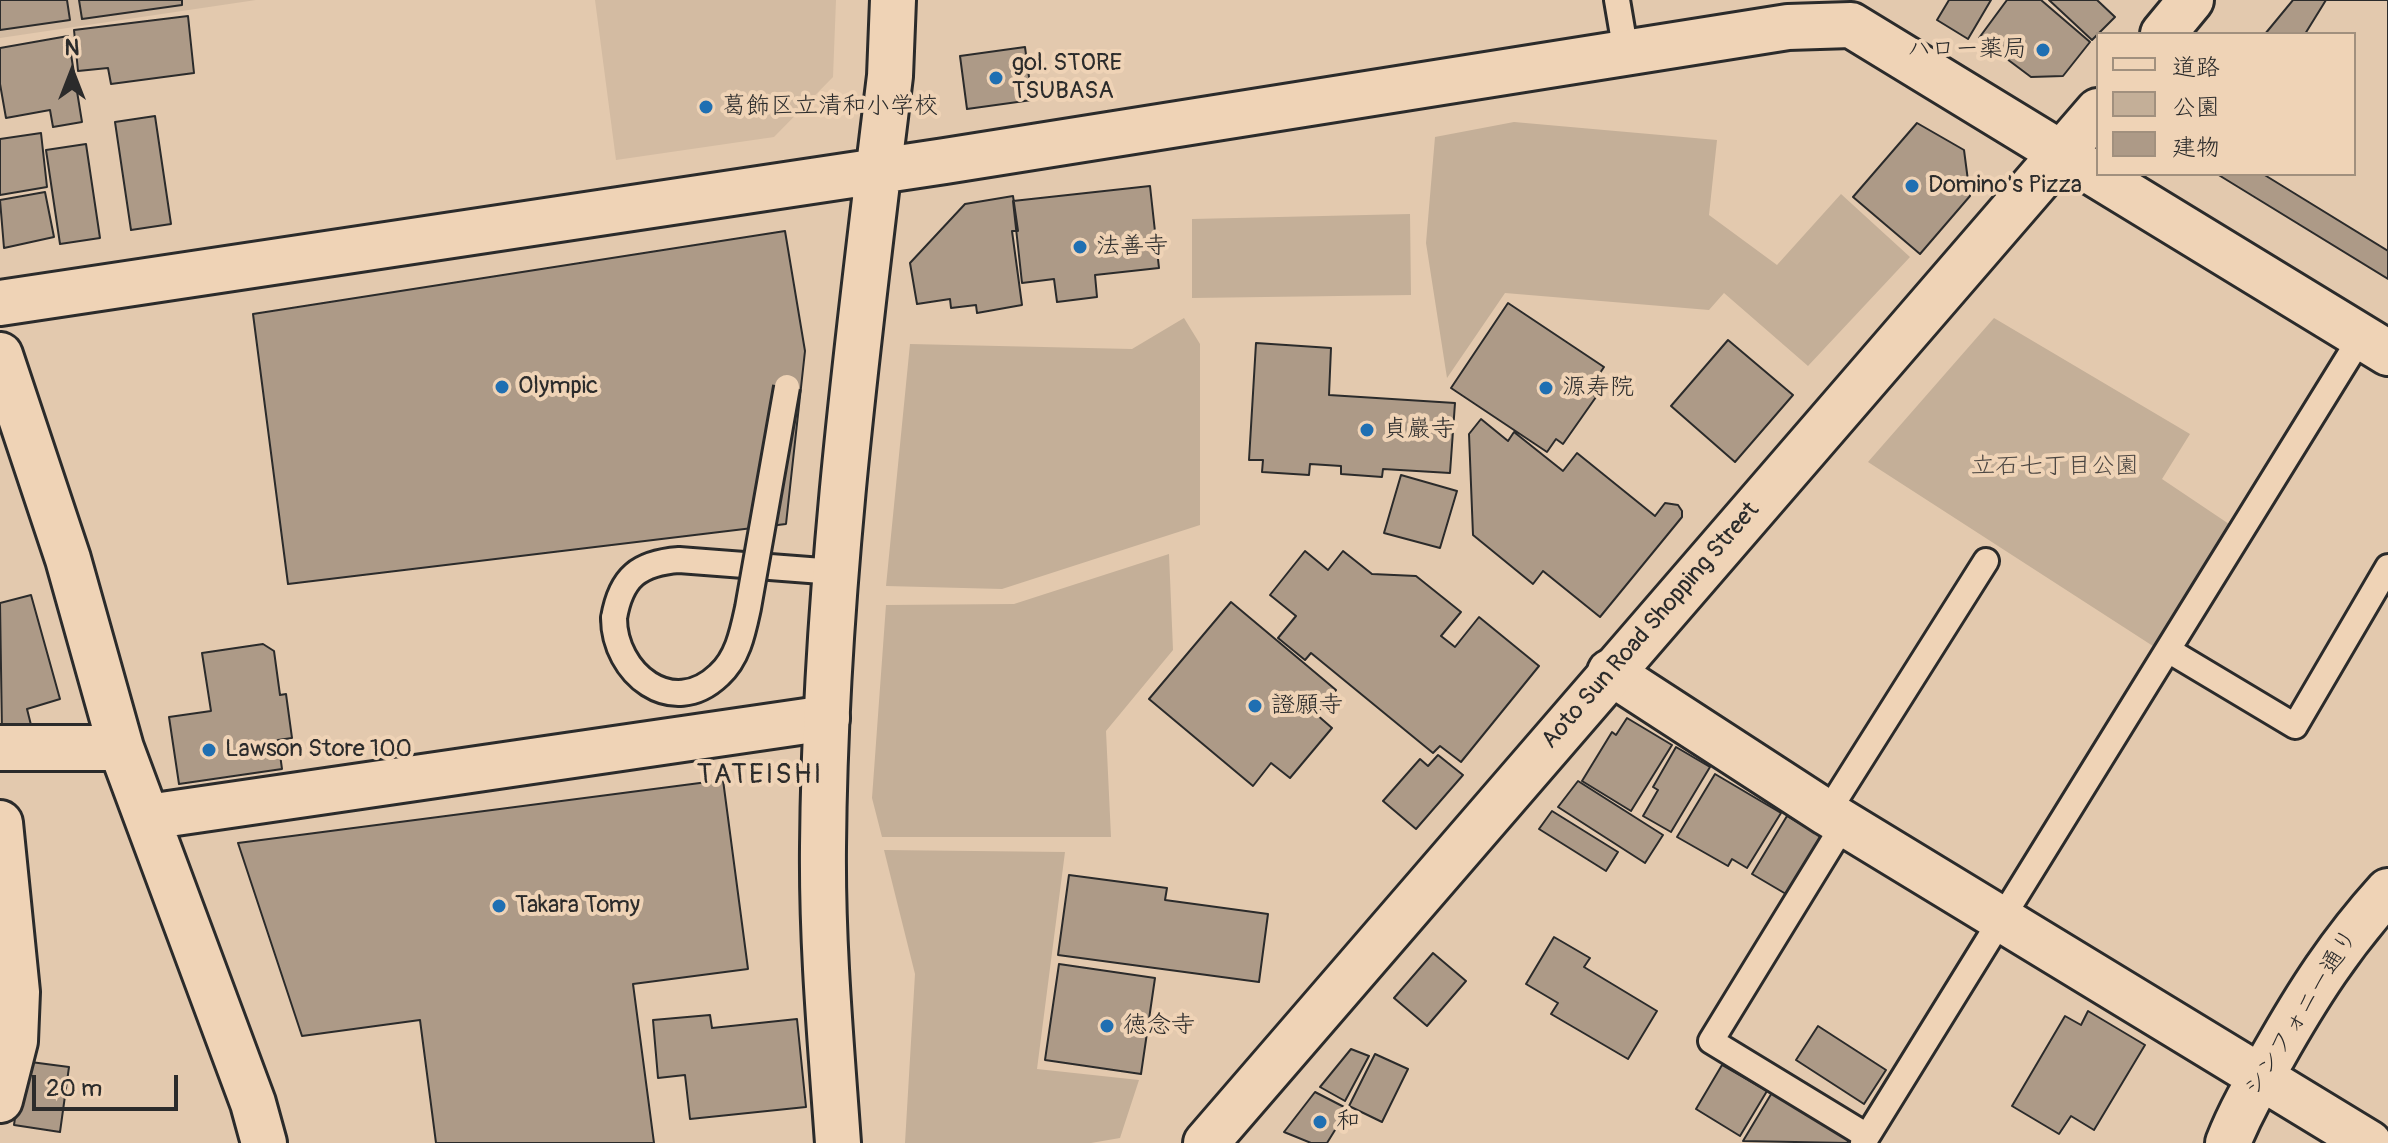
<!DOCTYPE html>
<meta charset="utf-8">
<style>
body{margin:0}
#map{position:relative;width:2388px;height:1143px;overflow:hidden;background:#e3c9ae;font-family:Pangolin,"Klee One",sans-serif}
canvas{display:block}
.legend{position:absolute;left:2096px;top:32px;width:260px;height:144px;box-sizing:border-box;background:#efd3b6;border:2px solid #a1907e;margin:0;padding:10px 14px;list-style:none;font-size:24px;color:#2b2b2b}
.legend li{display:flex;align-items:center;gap:16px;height:40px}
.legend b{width:40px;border:2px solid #a1907e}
.north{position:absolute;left:32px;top:32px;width:80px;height:80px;-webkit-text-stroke:6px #efd3b6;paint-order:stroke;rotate:0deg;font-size:22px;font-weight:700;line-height:32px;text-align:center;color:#2b2b2b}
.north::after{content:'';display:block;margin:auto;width:28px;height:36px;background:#2b2b2b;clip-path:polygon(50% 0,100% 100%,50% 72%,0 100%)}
.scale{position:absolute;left:32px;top:1075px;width:146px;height:36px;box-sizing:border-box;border:4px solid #2b2b2b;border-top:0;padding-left:10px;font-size:24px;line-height:28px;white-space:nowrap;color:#2b2b2b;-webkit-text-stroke:6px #efd3b6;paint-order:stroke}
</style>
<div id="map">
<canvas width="2388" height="1143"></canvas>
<ul class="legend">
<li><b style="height:10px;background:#efd3b6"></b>道路</li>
<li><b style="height:22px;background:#c4af98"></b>公園</li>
<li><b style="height:22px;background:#ad9a87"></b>建物</li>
</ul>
<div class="north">N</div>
<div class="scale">20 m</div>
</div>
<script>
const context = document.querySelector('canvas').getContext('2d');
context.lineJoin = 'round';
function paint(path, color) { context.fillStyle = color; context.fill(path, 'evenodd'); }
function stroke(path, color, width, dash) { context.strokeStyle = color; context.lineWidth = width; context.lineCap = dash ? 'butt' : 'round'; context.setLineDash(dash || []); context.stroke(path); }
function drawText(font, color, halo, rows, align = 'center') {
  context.font = font + ' Pangolin,"Klee One",sans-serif'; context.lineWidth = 8; context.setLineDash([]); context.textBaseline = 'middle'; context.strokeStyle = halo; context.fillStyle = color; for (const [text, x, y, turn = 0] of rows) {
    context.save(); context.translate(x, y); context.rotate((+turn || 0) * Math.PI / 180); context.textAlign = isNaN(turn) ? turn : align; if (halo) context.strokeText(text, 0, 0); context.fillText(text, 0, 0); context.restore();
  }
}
const built = new Path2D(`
 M0 0H256L0 38Z
 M595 0H836L833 77 774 137 616 160Z`);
const green = new Path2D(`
 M1514 122 1717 140 1709 215 1777 265 1841 194 1910 257 1808 366 1724 293 1709 310 1505 293 1447 378 1426 243 1435 137Z
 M1410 214 1411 295 1192 298V219Z
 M1184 318 1200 344V525L1002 589 886 586 910 344 1132 349Z
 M1994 318 2190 434 2162 479 2229 524 2156 648 1868 462Z
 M1169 554 1173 650 1106 731 1111 837H882L872 798 886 605 1014 604Z
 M884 850 1065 852 1037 1069 1139 1080 1120 1138 1091 1143H905L915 974Z`);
const building = new Path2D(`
 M0 0H67L70 20 0 30Z
 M79 0H182V5L82 19Z
 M1949 0H1991L1968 39 1937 20Z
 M2007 0H2041L2090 42 2063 76 2031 77 1979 38Z
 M2049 0H2097L2115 17 2092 40Z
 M2293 0H2388V279L2217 174H2354V34H2265Z
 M2326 0H2388V251L2263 174H2354V34H2305Z
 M188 16 194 73 111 84 108 68 78 71 74 30Z
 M68 36 82 122 53 127 50 110 6 118 0 84V48Z
 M1025 47 1032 100 967 109 960 56Z
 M155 116 171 224 131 230 115 122Z
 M1917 123 1964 150 1970 196 1920 254 1853 197Z
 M41 133 47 187 0 195V139Z
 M86 144 100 238 60 244 46 150Z
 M1150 186 1159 268 1095 275 1097 297 1057 302 1054 279 1022 283 1013 201Z
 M45 192 54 237 4 248 0 200Z
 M1013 196 1018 231H1012L1022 305 977 313 976 305 951 308 950 299 917 304 910 263 965 204Z
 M785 231 805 351 786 524 288 584 253 314Z
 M1508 303 1604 367 1588 391 1596 397 1563 444 1556 439 1547 452 1451 388Z
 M1728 340 1793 395 1735 462 1671 406Z
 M1256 343 1331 348 1329 395 1455 403 1450 473 1383 469 1382 477 1341 474V466L1310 464 1309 475 1262 472 1263 460H1249Z
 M1481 419 1508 441 1514 432 1563 471 1577 453 1655 516 1665 503 1678 505 1682 511V517L1600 617 1543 571 1533 584 1473 535 1469 434Z
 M1401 475 1457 491 1440 548 1384 533Z
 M1305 551 1328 570 1343 551 1372 574 1416 576 1461 612 1441 636 1455 647 1479 617 1539 666 1461 762 1440 746 1433 753 1311 653 1305 660 1278 638 1296 616 1270 595Z
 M31 595 60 699 27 709 31 725 2 733 0 603Z
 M1231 602 1336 690 1316 714 1332 728 1290 778 1271 763 1253 786 1149 699Z
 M263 644 274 651 280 695 286 694 292 738 278 740 282 769 179 784 169 717 211 711 202 653Z
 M1627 718 1672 745 1631 811 1582 781 1612 732 1616 735Z
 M1676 747 1710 767 1671 832 1643 816 1658 790 1653 787Z
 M1438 755 1463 775 1416 829 1383 801 1420 759 1428 766Z
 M1715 774 1781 813 1747 868 1732 859 1728 866 1677 837Z
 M723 780 748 969 633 984 654 1143H436L420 1020 302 1036 238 843Z
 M1578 781 1663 835 1645 863 1558 807Z
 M1552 811 1618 852 1606 871 1539 829Z
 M1787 816 1821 836 1786 894 1752 874Z
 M1069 875 1167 888 1165 900 1268 914 1259 982 1058 955Z
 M1554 937 1590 958 1584 967 1657 1011 1628 1059 1551 1014 1558 1003 1526 984Z
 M1433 953 1466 981 1427 1026 1394 998Z
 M1059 964 1155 978 1141 1074 1045 1060Z
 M2088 1011 2145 1045 2094 1130 2071 1116 2059 1134 2012 1106 2065 1016 2081 1025Z
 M710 1015 712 1028 797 1019 806 1107 690 1119 685 1075 658 1078 653 1020Z
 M1818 1026 1886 1070 1864 1104 1796 1060Z
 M1351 1049 1369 1056 1345 1101 1320 1087Z
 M1375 1054 1408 1069 1382 1122 1349 1106Z
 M23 1061 69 1067 60 1132 14 1125Z
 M1722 1065 1767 1091 1740 1136 1696 1109Z
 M1773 1091 1851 1137 1847 1143 1743 1141Z
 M1315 1092 1348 1109 1327 1143H1311L1284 1132Z`);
const service = new Path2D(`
 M1617 0 1626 53
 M614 618C621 577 639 563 679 560L835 572
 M2168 650 2295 726 2388 567
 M1827 813 1986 561
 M1844 824 1711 1041 1867 1136
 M1863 1143 2361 337`);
const minor = new Path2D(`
 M0 355 68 559 121 748 253 1103 264 1143
 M1610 672 1827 813 2369 1143
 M0 748H121
 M148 817 827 718
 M0 823 17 992 15 1041 0 1100
 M2228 1143C2240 1112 2256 1085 2273 1056 2308 994 2340 944 2388 891`);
const tertiary = new Path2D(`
 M2163 34 2191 0
 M0 303 945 161 1788 27 1851 25 2388 353
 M838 1143C831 1044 822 946 823 847 825 589 859 332 890 76L893 0
 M1206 1143 2098 111`);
const serviceBridge = new Path2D(`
 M614 618C614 673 672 720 719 675 738 658 743 631 748 608L787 387`);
const markers = [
 [2043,50,8,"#1f6fb2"],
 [996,78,8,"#1f6fb2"],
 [706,107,8,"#1f6fb2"],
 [1912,186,8,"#1f6fb2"],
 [1080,247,8,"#1f6fb2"],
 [502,387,8,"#1f6fb2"],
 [1546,388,8,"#1f6fb2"],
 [1367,430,8,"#1f6fb2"],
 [1255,706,8,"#1f6fb2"],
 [209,750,8,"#1f6fb2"],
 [499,906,8,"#1f6fb2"],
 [1107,1026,8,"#1f6fb2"],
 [1320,1122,8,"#1f6fb2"]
];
const poiNames = [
 ["ハロー薬局",2027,50,"right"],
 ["gol. STORE",1012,64],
 ["TSUBASA",1012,92],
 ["葛飾区立清和小学校",722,107],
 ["Domino's Pizza",1928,186],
 ["法善寺",1096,247],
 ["Olympic",518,387],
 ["源寿院",1562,388],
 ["貞巖寺",1383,430],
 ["證願寺",1271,706],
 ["Lawson Store 100",225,750],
 ["Takara Tomy",515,906],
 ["徳念寺",1123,1026],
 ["和",1336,1122]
];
const parkNames = [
 ["立石七丁目公園",2055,467]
];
const streetNames = [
 ["Aoto Sun Road Shopping Street",1651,626,-49],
 ["シンフォニー通り",2302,1013,-58]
];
const quarterNames = [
 ["TATEISHI",760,776]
];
paint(built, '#d3bba2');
paint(green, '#c4af98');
paint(building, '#ad9a87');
stroke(building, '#2b2b2b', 2);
stroke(service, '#2b2b2b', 30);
stroke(minor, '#2b2b2b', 50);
stroke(tertiary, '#2b2b2b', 50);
stroke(service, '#efd3b6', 24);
stroke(minor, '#efd3b6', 44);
stroke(tertiary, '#efd3b6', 44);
stroke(serviceBridge, '#2b2b2b', 30, []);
stroke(serviceBridge, '#efd3b6', 24);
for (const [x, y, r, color] of markers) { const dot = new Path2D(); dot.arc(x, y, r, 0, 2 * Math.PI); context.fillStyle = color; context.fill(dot); stroke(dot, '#efd3b6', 3); }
drawText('24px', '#2b2b2b', '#efd3b6', poiNames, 'left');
drawText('24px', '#4a4541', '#efd3b6', parkNames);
drawText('24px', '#2b2b2b', '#efd3b6', streetNames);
context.letterSpacing = '2px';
drawText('28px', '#2b2b2b', '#efd3b6', quarterNames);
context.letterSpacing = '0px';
</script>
